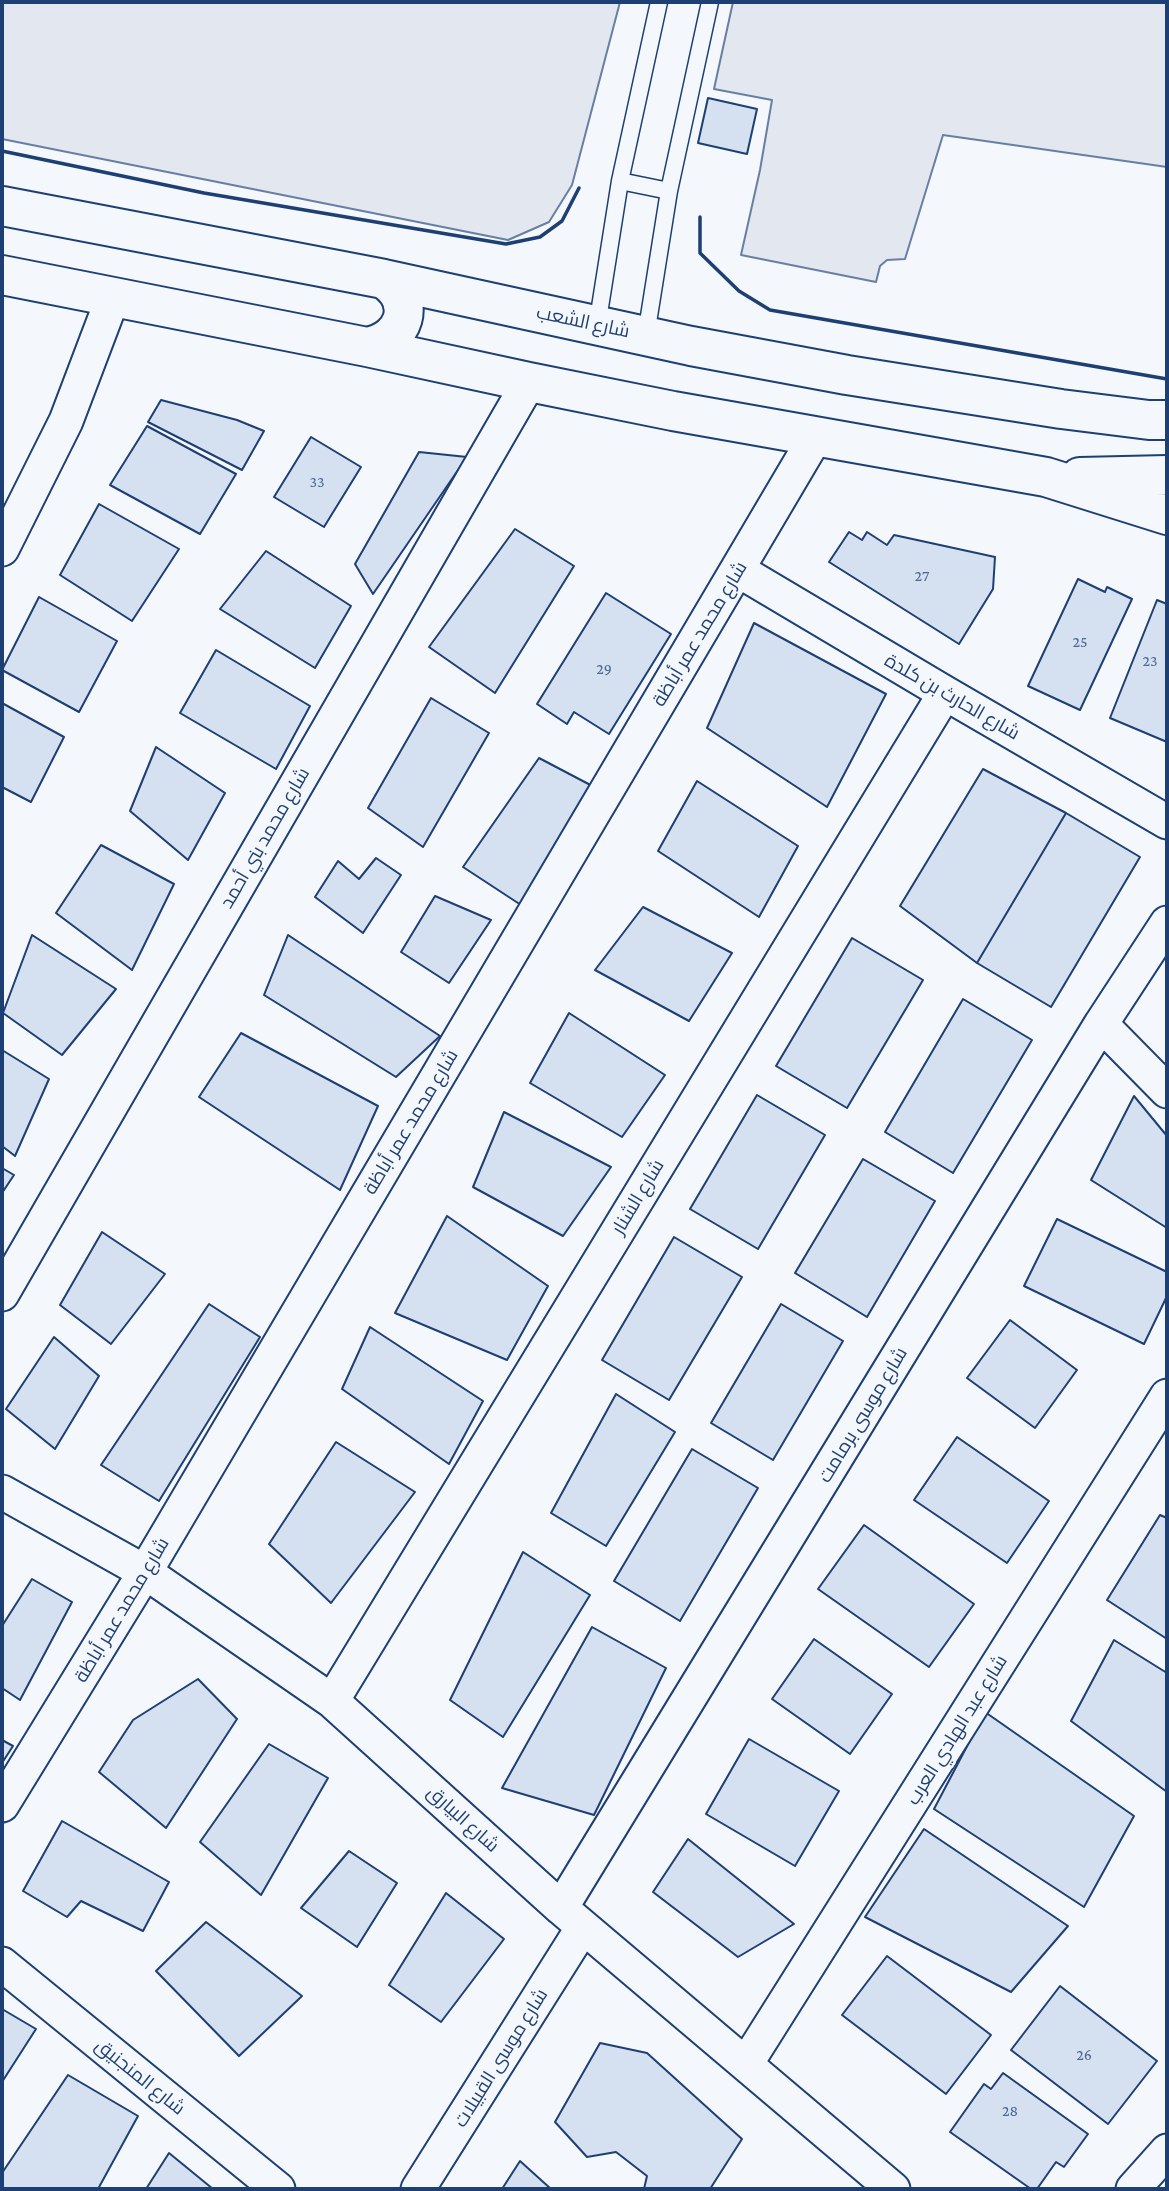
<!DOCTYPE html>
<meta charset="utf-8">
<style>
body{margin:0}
#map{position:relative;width:1169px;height:2191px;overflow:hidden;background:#f4f7fb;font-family:"Crimson Pro",serif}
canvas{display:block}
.frame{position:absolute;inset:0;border:4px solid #1d3f73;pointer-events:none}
</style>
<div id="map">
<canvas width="1169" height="2191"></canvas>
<div class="frame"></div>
</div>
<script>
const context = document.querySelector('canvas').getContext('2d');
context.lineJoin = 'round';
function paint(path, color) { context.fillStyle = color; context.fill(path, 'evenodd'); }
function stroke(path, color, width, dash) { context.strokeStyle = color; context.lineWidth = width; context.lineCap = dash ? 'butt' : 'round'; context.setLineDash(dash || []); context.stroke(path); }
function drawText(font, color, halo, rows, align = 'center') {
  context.font = font + ' "Crimson Pro",Cairo,serif'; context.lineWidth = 5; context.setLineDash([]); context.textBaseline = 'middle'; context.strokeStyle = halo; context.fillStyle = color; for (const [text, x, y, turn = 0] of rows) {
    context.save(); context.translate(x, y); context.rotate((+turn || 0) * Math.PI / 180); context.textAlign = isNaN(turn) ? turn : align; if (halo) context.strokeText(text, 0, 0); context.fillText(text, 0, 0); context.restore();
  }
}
const parking = new Path2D(`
 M2 2H620L572 185 549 222 508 240 2 139Z
 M733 2H1167V167L943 135 905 259 887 260 880 266 876 282 741 255 760 170 772 100 714 89Z`);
const building = new Path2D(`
 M708 98 757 109 747 154 698 143Z
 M161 400 237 420 264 431 242 470 148 422Z
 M147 426 236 474 200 534 110 485Z
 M311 437 361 467 324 527 274 497Z
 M419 452 467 457 373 594 355 564Z
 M99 504 179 549 132 621 60 575Z
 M515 529 574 566 495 693 429 647Z
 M849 532 862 540 867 532 887 545 894 535 995 557 993 589 959 644 829 562Z
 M266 551 351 606 315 668 220 609Z
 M1078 579 1105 592 1107 587 1132 599 1080 710 1028 686Z
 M606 593 671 634 609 734 574 712 567 724 537 704Z
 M39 597 117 641 79 712 2 670Z
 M1157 600 1167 604V742L1110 718Z
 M754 623 886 694 827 807 707 728Z
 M216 650 310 706 276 769 180 713Z
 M431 698 489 733 423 847 368 808Z
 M2 703 64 737 31 802 2 787Z
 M156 747 225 793 188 860 130 811Z
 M539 758 598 789 521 905 463 867Z
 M983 769 1066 813 977 963 900 906Z
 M697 781 798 846 759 917 658 851Z
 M1066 813 1140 857 1051 1007 977 963Z
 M101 845 174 884 132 970 56 913Z
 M376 858 401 875 363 933 315 897 338 861 359 879Z
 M435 896 491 920 449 983 401 952Z
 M643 907 732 953 689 1021 595 970Z
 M32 935 116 989 62 1055 3 1013Z
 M288 935 440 1036 396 1077 264 995Z
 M852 938 923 980 847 1108 776 1066Z
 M963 999 1032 1040 953 1173 885 1132Z
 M569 1013 665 1075 622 1137 530 1083Z
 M241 1033 378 1106 340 1190 199 1097Z
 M2 1050 49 1079 15 1156 2 1146Z
 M757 1095 825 1135 758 1249 690 1209Z
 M1134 1096 1167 1136V1228L1091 1180Z
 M504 1112 611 1167 563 1236 473 1187Z
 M863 1159 935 1201 867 1317 795 1273Z
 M2 1168 14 1175 2 1193Z
 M447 1216 548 1286 507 1360 395 1313Z
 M1057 1219 1167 1272V1296L1144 1344 1024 1286Z
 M102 1232 165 1274 111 1344 60 1305Z
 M674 1237 742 1277 669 1400 602 1360Z
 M209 1304 260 1337 159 1501 101 1465Z
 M781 1304 843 1341 773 1460 711 1423Z
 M1010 1320 1077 1370 1035 1428 967 1378Z
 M370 1327 483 1401 449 1464 342 1389Z
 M54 1337 99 1376 55 1449 6 1409Z
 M616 1394 675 1432 606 1546 551 1513Z
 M957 1437 1049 1501 1007 1563 914 1500Z
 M336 1442 415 1492 331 1603 269 1544Z
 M692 1449 758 1488 680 1621 614 1581Z
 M1160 1515 1167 1518V1639L1107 1600Z
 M864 1525 974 1604 929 1667 818 1589Z
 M523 1552 590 1595 503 1737 450 1700Z
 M32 1579 72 1602 20 1700 2 1688V1626Z
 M592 1627 666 1668 594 1815 502 1788Z
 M814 1639 892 1694 850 1754 772 1699Z
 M1114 1640 1167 1673V1792L1071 1721Z
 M198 1679 237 1719 166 1828 99 1772 133 1720Z
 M985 1712 1134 1816 1084 1907 934 1809Z
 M749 1739 839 1791 795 1866 706 1814Z
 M2 1740 13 1746 2 1763Z
 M269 1744 328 1778 261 1895 200 1842Z
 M62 1821 169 1882 143 1931 81 1901 67 1917 23 1891Z
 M924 1829 1068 1926 1011 1992 865 1917Z
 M688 1839 794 1924 738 1957 653 1892Z
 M349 1851 397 1883 357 1947 301 1908Z
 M446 1893 504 1939 441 2022 389 1985Z
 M206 1922 302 1996 239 2056 156 1971Z
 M887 1956 991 2035 946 2094 842 2015Z
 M1060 1986 1157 2061 1108 2124 1011 2050Z
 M2 2009 36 2029 2 2082Z
 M600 2043 647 2053 742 2139 710 2189H644L647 2176 616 2152 587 2157 555 2122Z
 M1003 2073 1088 2134 1064 2167 1056 2162 1037 2189H1031L950 2132 984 2084 991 2089Z
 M68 2075 138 2116 98 2189H6L2 2187V2173Z
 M169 2153 213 2189H146Z
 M520 2161 551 2189H502Z`);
const service = new Path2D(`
 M620 181 669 191
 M597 326 620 181 659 2
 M646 335 669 191 710 2`);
const minor = new Path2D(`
 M2 549 66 421 113 297
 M738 570 945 693 1167 822
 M1101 1024 1167 1091
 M2 1294 529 382
 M2 1492 145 1572 332 1701 561 1908 893 2189
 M332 1701 945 693
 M2 1805 145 1572 816 436
 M561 1908 1101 1024 1167 923
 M2 1964 278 2189
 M746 2064 1167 1396
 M418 2189 583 1927
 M1133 2189 1167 2151`);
const tertiary = new Path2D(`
 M2 206 384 279 691 346 847 375 1061 409 1149 420H1167
 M2 275 367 347 529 382 673 411 1046 477 1167 515
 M367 347C405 340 418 302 384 279
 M1080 477 1167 475`);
const wall = new Path2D(`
 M2 151 204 193 506 244 540 237 562 221 579 188
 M700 217V253L739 291 770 310 1167 379`);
const numberNames = [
 ["33",317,482],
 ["27",922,576],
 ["25",1080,642],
 ["23",1150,661],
 ["29",604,669],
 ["26",1084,2055],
 ["28",1010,2111]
];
const streetNames = [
 ["شارع الشعب",583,322,12],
 ["شارع محمد عمر أباظة",700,634,-59],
 ["شارع الحارث بن كلدة",952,697,30],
 ["شارع محمد بني أحمد",265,838,-60],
 ["شارع محمد عمر أباظة",411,1122,-59],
 ["شارع الشنار",638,1197,-59],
 ["شارع موسى برمامت",863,1415,-59],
 ["شارع محمد عمر أباظة",122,1610,-59],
 ["شارع عبد الهادي العرب",957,1730,-58],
 ["شارع البيارق",463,1819,42],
 ["شارع موسى القبيلات",501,2058,-58],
 ["شارع المنجنيق",140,2077,39]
];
paint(parking, '#e3e8f0');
stroke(parking, '#687fa3', 2);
paint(building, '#d5e0f0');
stroke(building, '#1d3f73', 2);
stroke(service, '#1d3f73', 19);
stroke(minor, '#1d3f73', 37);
stroke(tertiary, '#1d3f73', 42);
stroke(service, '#f4f7fb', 16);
stroke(minor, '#f4f7fb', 33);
stroke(tertiary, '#f4f7fb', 38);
stroke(wall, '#1d3f73', 3.5);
drawText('16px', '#4b6792', null, numberNames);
drawText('19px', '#1d3f73', '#f4f7fb', streetNames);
</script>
